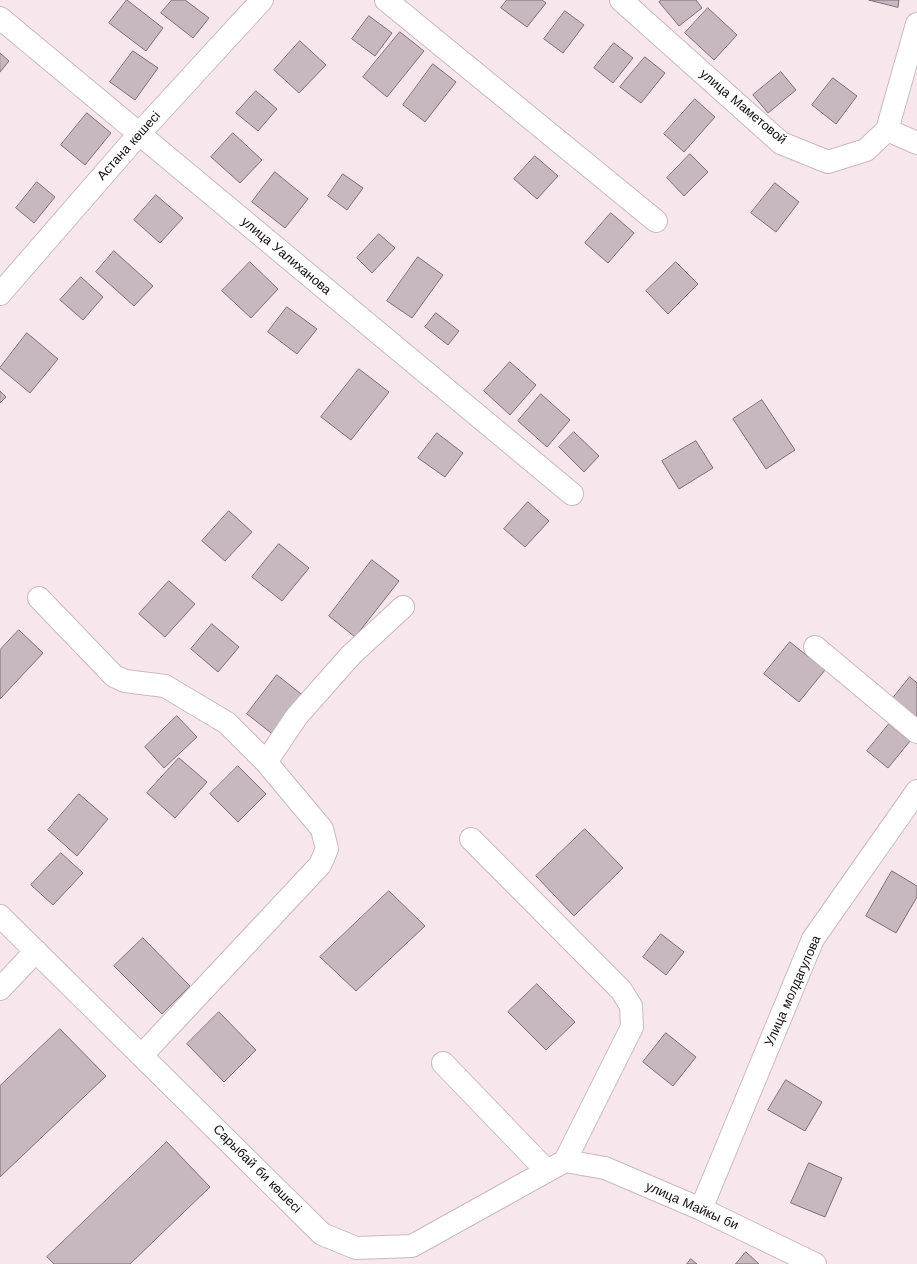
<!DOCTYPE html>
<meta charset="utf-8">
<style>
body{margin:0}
canvas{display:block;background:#f7e7ed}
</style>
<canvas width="917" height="1264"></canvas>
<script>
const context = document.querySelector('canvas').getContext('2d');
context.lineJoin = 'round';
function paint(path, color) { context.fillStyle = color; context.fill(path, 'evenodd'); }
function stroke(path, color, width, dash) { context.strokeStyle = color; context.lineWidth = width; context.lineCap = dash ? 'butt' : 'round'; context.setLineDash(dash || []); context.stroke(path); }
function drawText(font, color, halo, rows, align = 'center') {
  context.font = font + ' "Work Sans",sans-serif'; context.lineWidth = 3.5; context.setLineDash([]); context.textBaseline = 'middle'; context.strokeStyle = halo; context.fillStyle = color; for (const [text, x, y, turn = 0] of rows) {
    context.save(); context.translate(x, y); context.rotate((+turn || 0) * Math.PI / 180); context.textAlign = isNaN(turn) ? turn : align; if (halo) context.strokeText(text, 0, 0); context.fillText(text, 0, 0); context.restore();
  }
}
const building = new Path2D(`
 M127 0 163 28 146 51 109 23Z
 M172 0H185L209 18 193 38 161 13Z
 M507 0H542L546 3 527 27 501 8Z
 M662 0H696L702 8 679 26 659 2Z
 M869 0H899L898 7Z
 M708 8 737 35 714 60 685 33Z
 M565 11 584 25 563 53 544 39Z
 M369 16 392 33 375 56 352 39Z
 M400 32 424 51 387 97 363 77Z
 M300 41 326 65 299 93 274 70Z
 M614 43 633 58 613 83 594 68Z
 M133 51 158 68 135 100 110 82Z
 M0 53 9 61 0 72Z
 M645 57 665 73 641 103 620 87Z
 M433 64 456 82 425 122 403 105Z
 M781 72 796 90 768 113 753 95Z
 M833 78 857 96 836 124 812 105Z
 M256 91 277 109 258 131 236 113Z
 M695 99 715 117 684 152 664 134Z
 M87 113 111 133 85 165 61 145Z
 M233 133 262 160 240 183 211 157Z
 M690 154 708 172 684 196 667 178Z
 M535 156 558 176 537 199 514 179Z
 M275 172 308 199 285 228 252 202Z
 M343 174 363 188 347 210 328 196Z
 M37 182 55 197 34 223 16 208Z
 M775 183 799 202 776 232 751 213Z
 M156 195 183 218 160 243 134 220Z
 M611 213 634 233 608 263 585 243Z
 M379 234 395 248 372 273 357 258Z
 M114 251 153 286 134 306 96 272Z
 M418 257 443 275 412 318 387 301Z
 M250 262 278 289 251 318 222 291Z
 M676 262 698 284 668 314 646 291Z
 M81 277 103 297 83 320 60 300Z
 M287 307 317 329 297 354 268 332Z
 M436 313 459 331 448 345 425 327Z
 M27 333 58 359 30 393 0 368Z
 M510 362 536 385 510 415 484 391Z
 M359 369 389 392 351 440 321 417Z
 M0 391 6 397 0 403Z
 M541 394 570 420 547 447 518 421Z
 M762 400 795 450 766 469 733 419Z
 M574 432 599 456 584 472 559 447Z
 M437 433 463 453 445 477 418 458Z
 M696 441 713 468 679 489 662 461Z
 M528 502 549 521 525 547 504 529Z
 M229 511 252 532 225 561 202 541Z
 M279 544 309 568 282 601 252 577Z
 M372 560 399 581 355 637 329 616Z
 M169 581 195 604 165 637 139 614Z
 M212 624 239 647 218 672 191 649Z
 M19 630 43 653 0 699V650Z
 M790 642 825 670 799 702 764 674Z
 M277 675 305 697 275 736 247 714Z
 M910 677 917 683V724L889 703Z
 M177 716 197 737 164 768 145 747Z
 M889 724 910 741 888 768 867 751Z
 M179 758 207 782 175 818 147 793Z
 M238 766 266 794 238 822 210 794Z
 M79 794 108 819 77 856 48 830Z
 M585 829 623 868 574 916 536 876Z
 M61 853 83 873 53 905 31 885Z
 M892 871 917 886V897L896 933 866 916Z
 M389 891 425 926 356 991 320 957Z
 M661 934 684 952 666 975 643 957Z
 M143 938 190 986 162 1014 114 966Z
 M537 984 575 1022 546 1050 508 1012Z
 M219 1012 256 1050 224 1082 187 1044Z
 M60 1029 106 1076 0 1177V1086Z
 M666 1033 696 1057 673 1086 643 1062Z
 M786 1080 822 1102 805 1131 768 1110Z
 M167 1142 210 1187 130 1264H54L47 1257Z
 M809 1163 842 1178 825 1217 791 1203Z
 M746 1252 759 1264H736Z
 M691 1259 697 1264H687Z`);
const minor = new Path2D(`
 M386 0 656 221
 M621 0 781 143 828 162 866 150 887 130 917 24
 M0 18 572 494
 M887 130 917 143
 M0 294 139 134 262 0
 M39 598 114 676 125 681 165 686 227 723 266 762 322 829 327 849 320 865 142 1055
 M815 647 917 732
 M266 762 297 716 351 655 403 607
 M471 839 621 990 631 1006 632 1027 565 1161
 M0 916 322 1234 356 1248 412 1246 565 1161
 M0 989 36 951
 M443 1063 547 1171
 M565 1161 605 1168 701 1209 815 1264
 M701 1209 813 939 917 791`);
const streetNames = [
 ["улица Маметовой",743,107,40],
 ["Астана көшесі",129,146,-48],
 ["улица Уалиханова",286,256,40],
 ["Улица молдагулова",793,991,-66],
 ["Сарыбай би көшесі",257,1169,45],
 ["улица Майкы би",692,1206,24]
];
paint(building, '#c7b7be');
stroke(building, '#7e6f76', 1);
stroke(minor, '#cab9c0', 24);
stroke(minor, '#fff', 22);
drawText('13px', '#110c0e', '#fff', streetNames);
</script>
